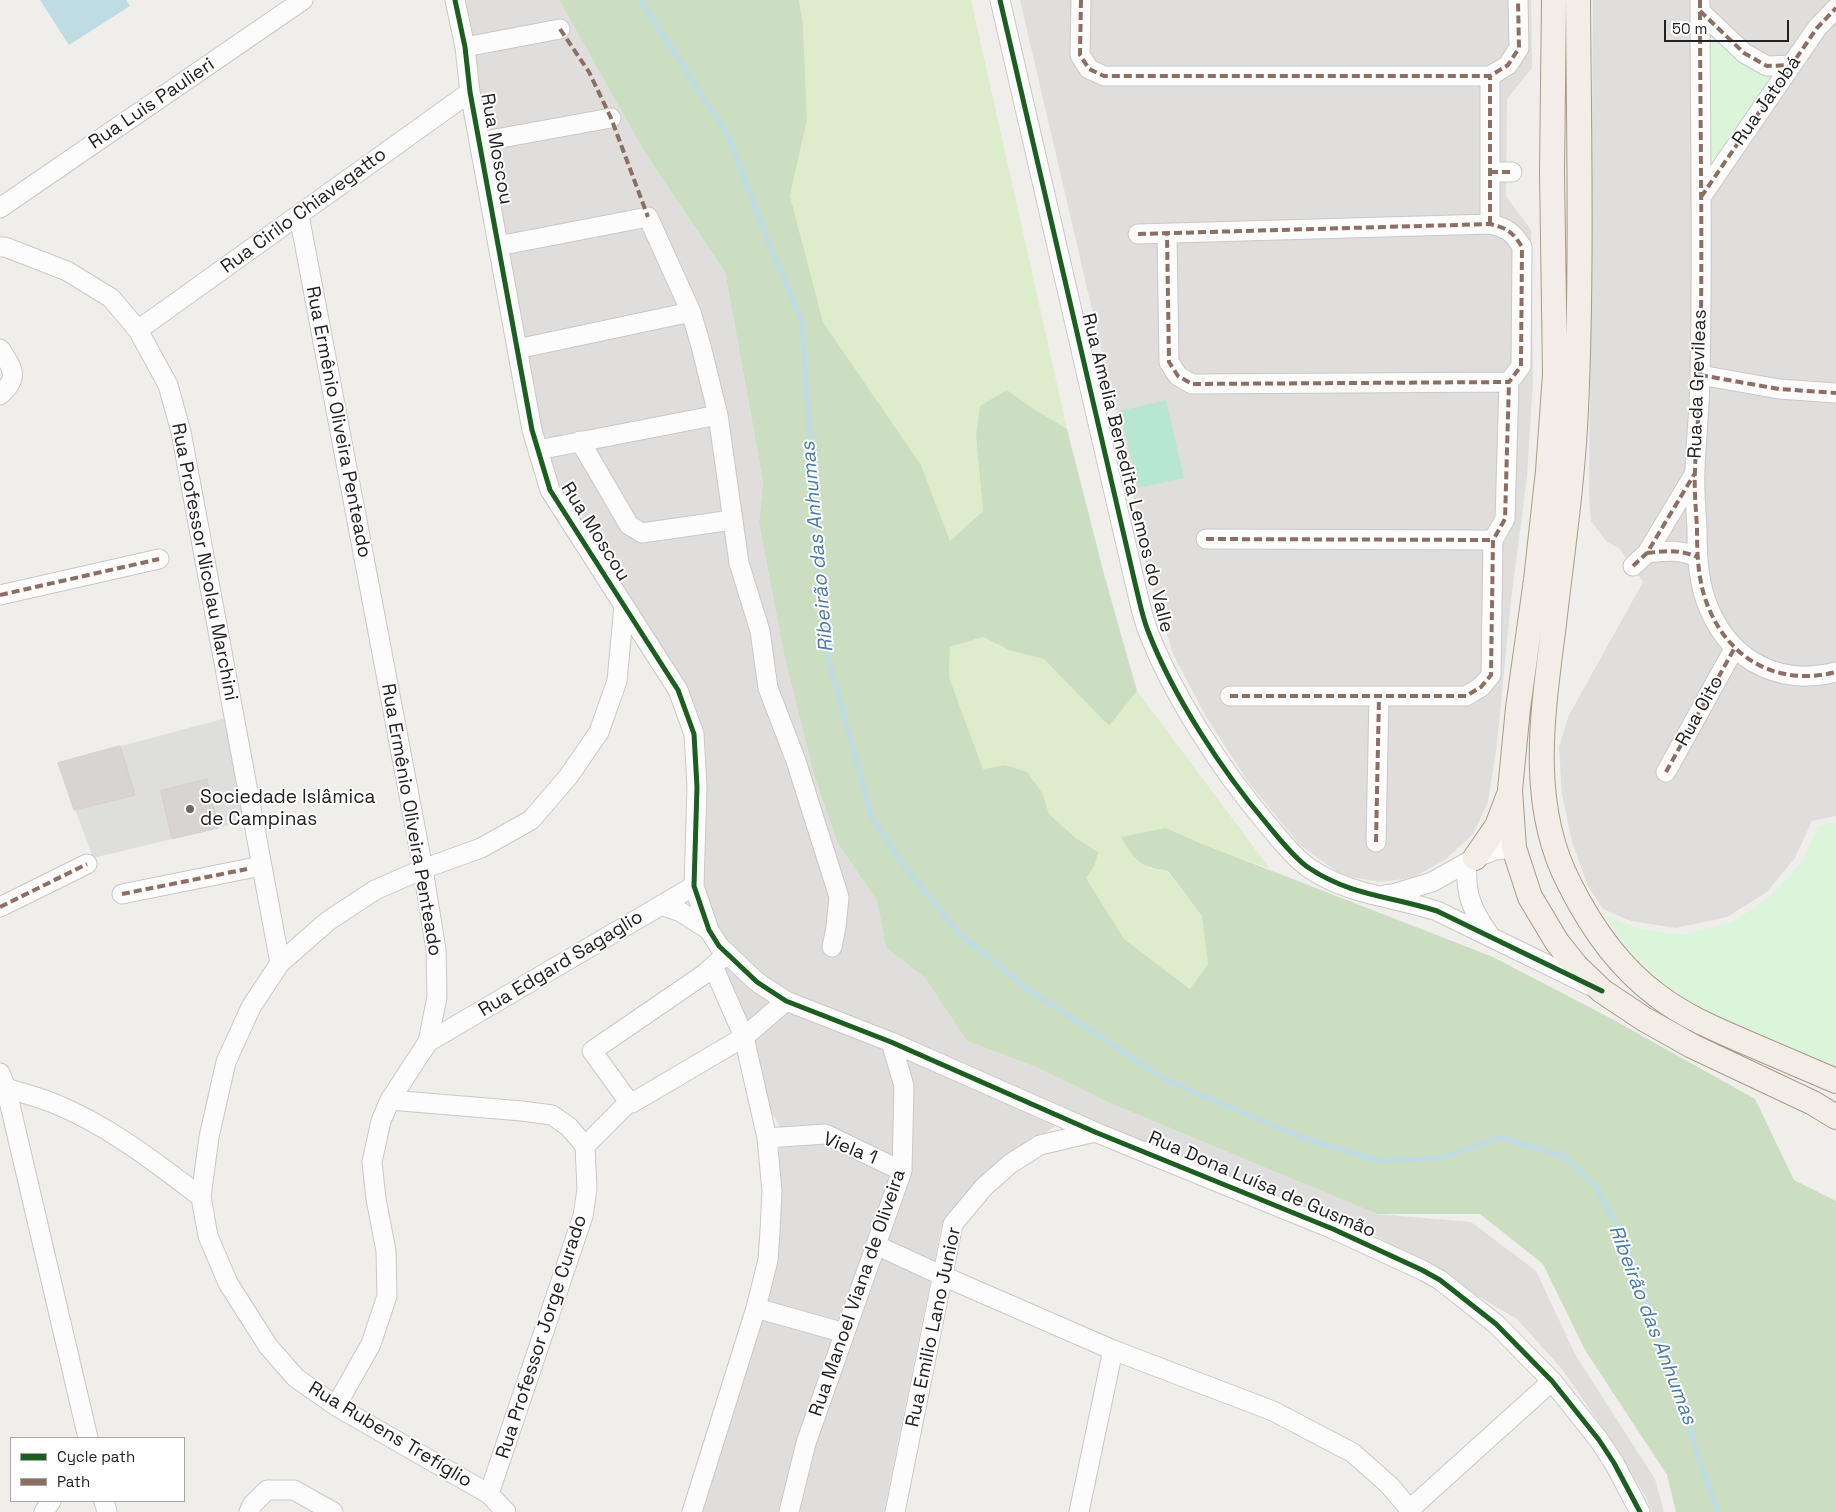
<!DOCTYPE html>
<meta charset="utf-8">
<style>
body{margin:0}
#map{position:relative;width:1836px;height:1512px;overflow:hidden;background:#f0eeeb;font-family:"Space Grotesk",sans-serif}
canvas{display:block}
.legend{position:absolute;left:10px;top:1437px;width:175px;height:65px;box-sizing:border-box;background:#fff;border:1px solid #a7a7a7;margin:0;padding:6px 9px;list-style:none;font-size:15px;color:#222}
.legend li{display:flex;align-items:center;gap:10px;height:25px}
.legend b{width:25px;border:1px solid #a7a7a7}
.scale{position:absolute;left:1664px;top:20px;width:125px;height:22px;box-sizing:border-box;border:2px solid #222;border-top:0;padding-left:6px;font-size:15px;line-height:18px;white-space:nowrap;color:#222;-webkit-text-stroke:4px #fff;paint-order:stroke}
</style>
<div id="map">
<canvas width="1836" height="1512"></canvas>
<ul class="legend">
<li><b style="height:6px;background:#1b5e20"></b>Cycle path</li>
<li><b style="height:6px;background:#8d6e63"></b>Path</li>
</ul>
<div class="scale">50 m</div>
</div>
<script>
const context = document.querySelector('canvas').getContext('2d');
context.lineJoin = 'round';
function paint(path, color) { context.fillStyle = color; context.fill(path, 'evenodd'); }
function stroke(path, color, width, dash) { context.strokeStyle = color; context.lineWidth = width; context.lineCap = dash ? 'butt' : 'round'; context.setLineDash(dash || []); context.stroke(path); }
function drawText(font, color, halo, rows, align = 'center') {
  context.font = font + ' "Space Grotesk",sans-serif'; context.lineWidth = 4; context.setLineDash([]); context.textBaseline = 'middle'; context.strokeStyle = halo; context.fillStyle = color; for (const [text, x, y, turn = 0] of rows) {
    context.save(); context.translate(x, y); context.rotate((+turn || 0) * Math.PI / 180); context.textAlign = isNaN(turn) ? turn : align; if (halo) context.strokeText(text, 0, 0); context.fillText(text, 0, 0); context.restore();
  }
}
const residential = new Path2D(`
 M456 0H559L645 153 725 272 763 482 759 523 784 654 813 772 837 842 877 901 886 948 925 978 967 1041 1036 1067 1112 1104 1377 1214 1471 1222 1536 1271 1576 1356 1655 1479 1664 1512H1652L1646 1497 1608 1436 1562 1369 1517 1319 1366 1230 1333 1229 1062 1121 978 1182 941 1228 884 1512H700L764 1254 782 1130 756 1087 704 929 698 816 687 724 577 536 540 451Z
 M1020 0H1531L1532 68 1507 99 1506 196 1531 230 1533 382 1527 477 1511 600 1497 744 1488 802 1473 834 1445 860 1412 878 1379 882 1342 875 1300 845 1249 783 1205 715 1173 654 1147 569 1124 447Z
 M1593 0H1836V816L1812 821 1795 858 1767 892 1727 917 1676 928 1631 921 1603 909 1588 886 1572 842 1562 794 1559 747 1569 715 1643 582 1619 548 1607 542 1591 521 1589 497Z`);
const religious = new Path2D(`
 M226 718 246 821 93 858 58 763Z`);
const grass = new Path2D(`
 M799 0H971L1067 429 1029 406 1007 390 976 436 983 511 950 541 921 465 823 322 790 196 807 120 803 25Z
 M983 637 1009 650 1044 658 1109 726 1137 691 1270 869 1195 841 1166 828 1148 868 1167 871 1202 916 1208 964 1191 989 1124 939 1086 878 1095 865 1098 852 1077 839 1049 814 1043 794 1005 765 983 769 949 677 950 647Z`);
const forest = new Path2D(`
 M559 0H799L803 25 807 120 790 196 823 322 921 465 950 541 983 511 976 436 980 406 1007 390 1029 406 1067 429 1104 574 1137 691 1109 726 1044 659 1009 650 983 637 950 647 949 677 983 769 1005 765 1027 772 1043 794 1049 814 1077 839 1098 852 1095 865 1086 878 1124 939 1190 989 1208 964 1202 916 1168 871C1139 866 1136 862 1121 837L1166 828 1195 841 1493 957 1612 1019 1755 1099 1794 1180 1836 1201V1512H1676L1667 1475 1585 1350 1543 1264 1480 1214H1377L1112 1104 1036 1067 967 1041 925 978 886 948 877 901 837 842 813 772 784 654 759 523 763 482 725 272 645 153Z`);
const park = new Path2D(`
 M1707 23 1780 71 1706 179Z
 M1836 822V1070L1714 1015 1668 987 1630 951 1605 915 1641 929 1682 935 1733 922 1771 896 1803 861 1818 826Z`);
const pitch = new Path2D(`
 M1166 400 1184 478 1138 488 1120 411Z`);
const water = new Path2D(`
 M40 0H126L130 6 69 45Z`);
const stream = new Path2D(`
 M640 0 728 135 764 231 802 322 809 429 813 532 828 658 872 818 903 865 960 934 1025 987 1164 1079 1303 1138 1380 1161 1441 1158 1501 1137 1566 1157 1595 1186 1626 1244 1672 1370 1697 1453 1718 1512`);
const building = new Path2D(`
 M120 746 135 795 74 810 58 763Z
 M207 779 218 828 172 839 161 791Z`);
const minor = new Path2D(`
 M455 0 465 47 470 92 532 430 550 490 678 690 694 734 697 787 694 886 709 930 719 946 757 982 786 1001 891 1042 1095 1132 1333 1229 1422 1270 1440 1280 1496 1324 1552 1381 1599 1440 1614 1463 1640 1512
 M1000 0 1135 583C1139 599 1142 616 1148 631 1173 696 1222 771 1267 824 1278 837 1294 858 1309 868 1351 896 1391 896 1437 911L1591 986
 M1081 0 1080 55 1089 69 1104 76H1490L1508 65 1519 48 1518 0
 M1700 0C1700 125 1703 250 1700 374 1700 406 1696 438 1695 470 1694 490 1696 509 1697 528 1697 556 1698 585 1710 611 1733 663 1782 686 1836 672
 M1700 11 1744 53 1767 66 1792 65
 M465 47 560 29
 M479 142 611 118
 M1490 172H1512
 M1701 197 1817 28 1836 8
 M0 208 303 0
 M299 215 423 869 436 950 437 997 428 1042 390 1100 381 1121 372 1162 376 1199 386 1251 387 1296 371 1344 336 1406
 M1490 224V76
 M1138 234 1490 224C1507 228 1513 232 1522 247L1521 366 1509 382 1192 384 1178 376 1169 362 1167 234
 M498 246 648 217 691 312 701 346 718 415 739 563 760 631 768 688 796 761 839 897 836 927 832 947
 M0 247H5L67 271 111 298 138 330 168 385 181 432 280 963
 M138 330 470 92
 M0 349C13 369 20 377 0 395
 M517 349 691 312
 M1700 375 1779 389 1836 393
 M580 441 629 525 642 533 732 520
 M538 450 718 415
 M1206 539 1493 540
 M1647 553C1666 551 1679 549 1697 557
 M1633 566 1647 553 1695 473
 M0 595 159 559
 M1230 696H1466L1481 687 1491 675 1493 540 1505 519 1509 382
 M1666 772 1734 649
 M1376 842 1379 696
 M1467 863C1465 895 1472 910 1490 936
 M122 894 261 866
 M1384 895 1396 893 1432 882 1475 858 1495 850 1514 848
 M661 905 681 912 709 930
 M0 907 87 864
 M428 1042 694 886
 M0 1073 6 1088 88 1438
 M0 1088H6C22 1093 38 1097 53 1103 108 1125 155 1162 201 1197
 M390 1100 522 1111 552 1115 569 1127 585 1146 587 1189 583 1216 489 1494
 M629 1102 592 1051 703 975 720 960
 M629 1102 632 1103 744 1037 786 1001
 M767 1138 825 1134 902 1171
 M585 1146 629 1102
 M876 1245 943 1276 1113 1350 1273 1411 1353 1453 1389 1485 1412 1512
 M756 1308 845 1333
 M104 1501 107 1512
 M1410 1509 1552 1381
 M44 1512 51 1501
 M249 1512 252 1505 267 1490H294L333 1512
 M506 1512 489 1494 336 1406 296 1378 268 1346 228 1283 208 1236 201 1197 209 1137 226 1062 251 1007 280 963 328 921 375 890 423 869 481 848 531 820 568 777 599 732 617 681 624 606
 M692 1512 756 1308 768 1260 770 1231 772 1191 767 1138 759 1103 744 1037 713 966
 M789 1512 806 1443 902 1171 904 1086 891 1042
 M895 1512 953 1224 984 1187 1010 1164 1040 1145 1095 1132
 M1079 1512 1113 1350`);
const major = new Path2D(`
 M1554 0 1552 172 1555 374 1548 471 1536 580 1518 708 1510 790 1514 848 1530 897 1557 942 1577 967 1602 991 1644 1019 1692 1046 1813 1103 1836 1117
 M1578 0C1579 136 1582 273 1576 409 1573 481 1562 553 1554 624 1543 711 1527 804 1570 885 1591 927 1620 968 1658 996 1684 1016 1715 1029 1745 1042 1775 1055 1806 1068 1836 1081
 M1475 858 1497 826 1508 797`);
const quiet = new Path2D(`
 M1081 0 1080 55 1089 69 1104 76H1490L1508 65 1519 48 1518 0
 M1700 0C1700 125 1703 250 1700 374 1700 406 1696 438 1695 470 1694 490 1696 509 1697 528 1697 556 1698 585 1710 611 1733 663 1782 686 1836 672
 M1700 11 1744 53 1767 66 1792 65
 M560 29 589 72 611 118 648 217
 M1490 172H1512
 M1701 197 1817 28 1836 8
 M1490 224V76
 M1138 234 1490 224C1507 228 1513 232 1522 247L1521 366 1509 382 1192 384 1178 376 1169 362 1167 234
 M1700 375 1779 389 1836 393
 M1206 539 1493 540
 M1647 553C1666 551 1679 549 1697 557
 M1633 566 1647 553 1695 473
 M0 595 159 559
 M1230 696H1466L1481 687 1491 675 1493 540 1505 519 1509 382
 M1666 772 1734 649
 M1376 842 1379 696
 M122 894 247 869
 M0 907 87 864`);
const cycleway = new Path2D(`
 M455 0 465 47 470 92 532 430 550 490 678 690 694 734 697 787 694 886 709 930 719 946 757 982 786 1001 891 1042 1095 1132 1333 1229 1422 1270 1440 1280 1496 1324 1552 1381 1599 1440 1614 1463 1640 1512
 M1000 0 1135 583C1139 599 1142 616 1148 631 1173 696 1222 771 1267 824 1278 837 1294 858 1309 868 1351 896 1391 896 1437 911L1602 991`);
const markers = [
 [190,809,5,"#6a6968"]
];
const streetNames = [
 ["Rua Jatobá",1767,101,-55],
 ["Rua Luis Paulieri",152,104,-34],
 ["Rua Moscou",496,149,80],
 ["Rua Cirilo Chiavegatto",304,211,-36],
 ["Rua da Grevileas",1698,384,-88],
 ["Rua Ermênio Oliveira Penteado",338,422,79],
 ["Rua Amelia Benedita Lemos do Valle",1127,473,76],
 ["Rua Moscou",595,532,58],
 ["Rua Professor Nicolau Marchini",204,562,79],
 ["Rua Oito",1700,711,-61],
 ["Rua Ermênio Oliveira Penteado",411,820,80],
 ["Rua Edgard Sagaglio",561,964,-31],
 ["Viela 1",850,1149,22],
 ["Rua Dona Luísa de Gusmão",1262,1185,23],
 ["Rua Manoel Viana de Oliveira",858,1293,-71],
 ["Rua Emilio Lano Junior",934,1327,-78],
 ["Rua Professor Jorge Curado",542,1337,-72],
 ["Rua Rubens Trefíglio",390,1435,31]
];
const poiNames = [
 ["Sociedade Islâmica",200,798],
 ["de Campinas",200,820]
];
const waterNames = [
 ["Ribeirão das Anhumas",818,547,-95],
 ["Ribeirão das Anhumas",1652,1325,69]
];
paint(residential, '#dfdedc');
paint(religious, '#dededc');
paint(grass, '#ddeccb');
paint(forest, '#cbdec1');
paint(park, '#daf5da');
paint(pitch, '#b7e6d2');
paint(water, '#bfdbe3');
stroke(stream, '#bfdbe3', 5);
paint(building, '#d7d4d2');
stroke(building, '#d3d0cc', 1);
stroke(minor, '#c9c8c7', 21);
stroke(major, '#a79c86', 26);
stroke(minor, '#fdfcfc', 19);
stroke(major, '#f3ede7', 24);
stroke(quiet, '#8d6e63', 4, [8, 4]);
stroke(cycleway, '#1b5e20', 5);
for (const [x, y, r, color] of markers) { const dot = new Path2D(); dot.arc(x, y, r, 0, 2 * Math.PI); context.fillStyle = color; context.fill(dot); stroke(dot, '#fff', 2); }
drawText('19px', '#222', '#fff', streetNames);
drawText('19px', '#222', '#fff', poiNames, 'left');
drawText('italic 20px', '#4a7aab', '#fff', waterNames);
</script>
